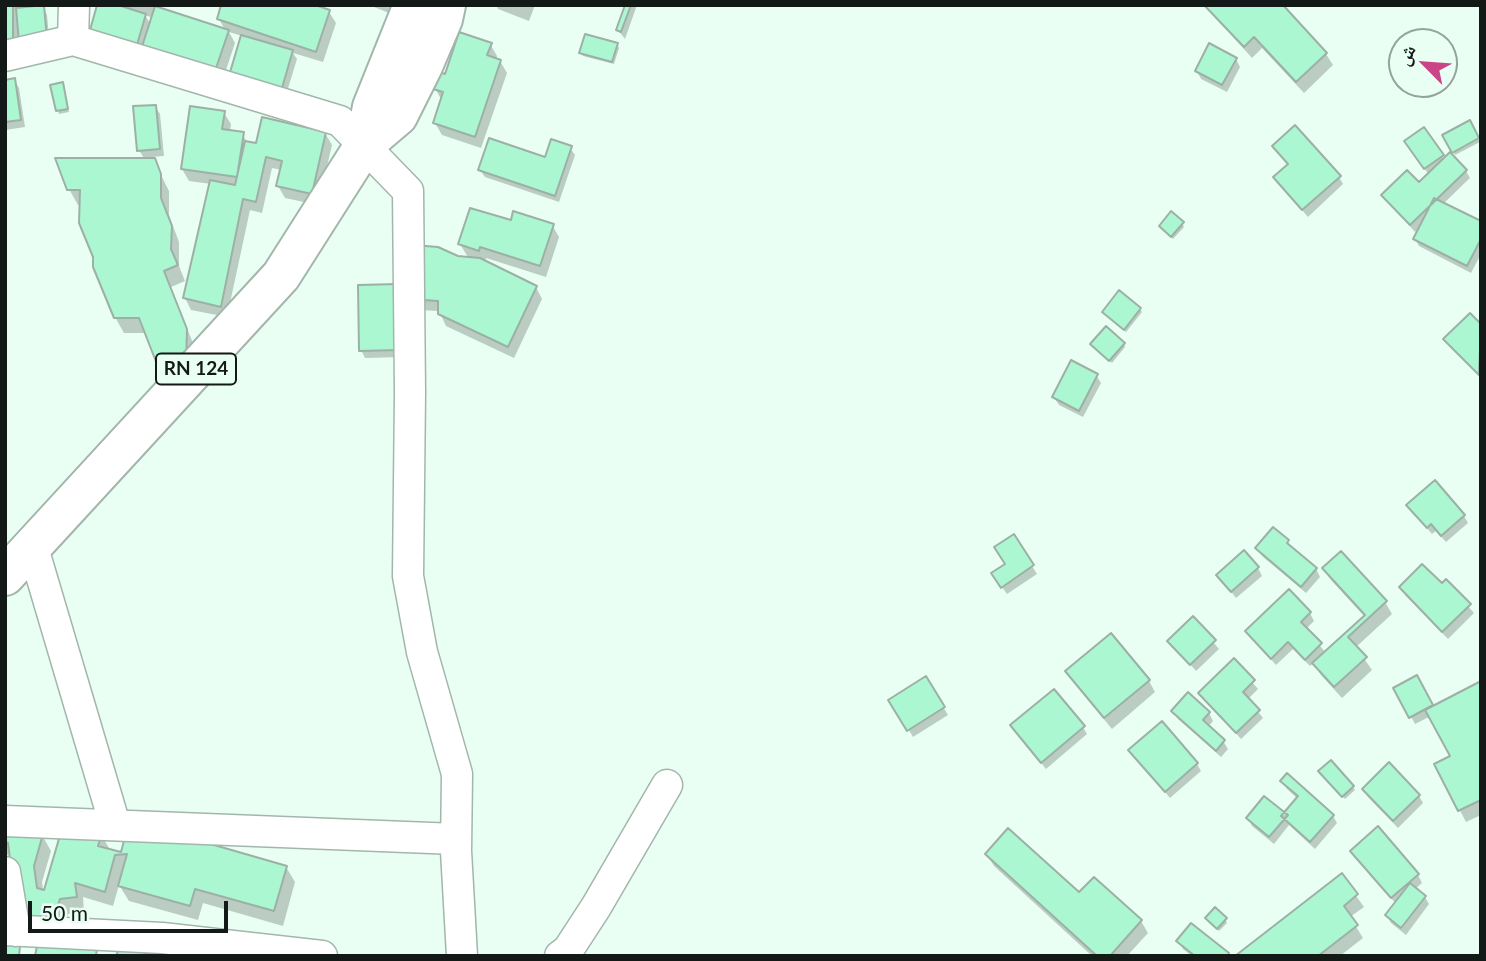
<!DOCTYPE html>
<meta charset="utf-8">
<style>
body{margin:0}
#map{position:relative;width:1486px;height:961px;overflow:hidden;background:#eafff3;font-family:Lato,"Noto Naskh Arabic",sans-serif}
canvas{display:block}
.frame{position:absolute;inset:0;border:7px solid #121916;pointer-events:none}
.north{position:absolute;left:1388px;top:28px;width:70px;height:70px;box-sizing:border-box;background:#eafff3;border:2px solid #94a39b;border-radius:50%;rotate:295deg;font-size:19px;font-weight:700;line-height:28px;text-align:center;color:#121916}
.north::after{content:'';display:block;margin:auto;width:24px;height:32px;background:#ca4587;clip-path:polygon(50% 0,100% 100%,50% 72%,0 100%)}
.scale{position:absolute;left:28px;top:901px;width:200px;height:32px;box-sizing:border-box;border:4px solid #121916;border-top:0;padding-left:9px;font-size:21px;line-height:24px;white-space:nowrap;color:#121916;-webkit-text-stroke:5px #eafff3;paint-order:stroke}
</style>
<div id="map">
<canvas width="1486" height="961"></canvas>
<div class="frame"></div>
<div class="north">ش</div>
<div class="scale">50 m</div>
</div>
<script>
const context = document.querySelector('canvas').getContext('2d');
context.lineJoin = 'round';
function paint(path, color) { context.fillStyle = color; context.fill(path, 'evenodd'); }
function stroke(path, color, width, dash) { context.strokeStyle = color; context.lineWidth = width; context.lineCap = dash ? 'butt' : 'round'; context.setLineDash(dash || []); context.stroke(path); }
function drawText(font, color, halo, rows, align = 'center') {
  context.font = font + ' Lato,sans-serif'; context.lineWidth = 6; context.setLineDash([]); context.textBaseline = 'middle'; context.strokeStyle = halo; context.fillStyle = color; for (const [text, x, y, turn = 0] of rows) {
    context.save(); context.translate(x, y); context.rotate((+turn || 0) * Math.PI / 180); context.textAlign = isNaN(turn) ? turn : align; if (halo) context.strokeText(text, 0, 0); context.fillText(text, 0, 0); context.restore();
  }
}
const shadow = new Path2D(`
 M5 5H48V7H43L47 15 51 59 6 52 5 76Z
 M99 5H155L154 7 225 30 219 19 329 12 336 23 323 62 293 53 297 59 282 108 242 36 229 32 235 43 218 94 147 71ZM145 15 153 18 151 25Z
 M369 5H391L389 13Z
 M496 5H535L529 21 498 9Z
 M627 5H637L625 39 618 30Z
 M1204 5H1280L1326 54 1333 65 1304 93 1262 48 1252 58Z
 M490 44 497 56 496 60 500 61 507 73 481 148 442 135 435 123 442 101 435 88 446 76Z
 M617 44 619 48 614 64 583 56 581 52Z
 M1236 59 1240 67 1227 92 1201 79 1197 71Z
 M14 80 19 88 25 127 5 130V81Z
 M52 86 63 87 69 112 59 114Z
 M155 106 160 114 164 156 152 157 169 191V215L179 242V266L185 281 171 287 194 346 170 387 162 371 147 333H124L115 317 95 257 81 205H78L69 189 145 160 139 150Z
 M224 113 231 124 230 132 242 134 248 143 257 145 325 133 332 145 318 205 285 198 278 186 282 170 272 168 262 213 250 210 227 317 191 310 185 298 211 184 189 181 182 169Z
 M1469 122 1480 142 1455 155 1445 136Z
 M1424 129 1444 160 1466 171 1470 178 1443 204 1481 223V254L1471 273 1419 246 1415 239 1421 226 1415 232 1383 196 1418 184 1429 175 1411 149Z
 M1274 146 1339 177 1343 184 1308 217 1275 178 1289 165Z
 M570 148 575 155 559 202 485 177 480 170 546 159Z
 M512 223 552 225 559 237 546 277 486 258 485 263 536 287 542 299 514 358 446 326 439 311 418 310 411 298 458 258 469 259 460 244Z
 M1182 223 1184 227 1173 239 1161 227Z
 M402 293 403 357 365 358 361 350Z
 M1140 309 1142 312 1126 332 1104 312Z
 M1481 326V378L1450 347 1446 339Z
 M1124 344 1125 347 1112 363 1094 347Z
 M1096 375 1101 383 1083 417 1059 405 1054 397Z
 M1413 512 1464 516 1468 523 1446 542 1436 531 1432 534Z
 M1013 536 1037 574 1007 594 998 581 1007 565Z
 M1287 541 1293 550 1316 569 1320 577 1306 593 1262 556 1257 548Z
 M1258 568 1262 576 1236 598 1218 575Z
 M1324 569 1385 602 1392 614 1356 647 1372 670 1342 698 1321 675 1314 663 1310 666 1293 649 1276 665 1247 632 1288 592 1310 613 1314 621 1306 629 1326 653 1365 617 1331 580Z
 M1446 581 1474 613 1448 639 1405 595 1401 587 1442 586Z
 M1193 618 1219 649 1196 671 1170 641Z
 M1234 661 1258 689 1248 699 1263 718 1241 739 1200 693Z
 M1067 671 1149 681 1155 692 1112 729 1074 683Z
 M1416 678 1433 708 1481 683V815L1466 822 1436 765 1452 757 1431 716 1415 724 1396 689Z
 M926 679 948 715 913 737 891 700Z
 M1173 711 1209 713 1213 721 1208 727 1223 741 1228 749 1221 757 1178 719Z
 M1012 726 1083 727 1087 734 1046 769Z
 M1131 751 1197 764 1201 771 1170 798Z
 M1322 775 1353 787 1355 790 1345 799Z
 M1282 781 1333 816 1337 823 1315 849 1289 825 1274 844 1252 826 1248 818 1284 815 1298 799 1287 789Z
 M1364 789 1419 796 1423 803 1398 828 1368 797Z
 M5 825 42 835 51 851 42 882 44 897 101 834 110 850 122 854 126 839 286 867 295 882 283 926 203 903 198 920 129 901 119 885 113 906 83 897 84 913 68 914 63 933 11 856 5 854Z
 M1378 829 1418 875 1422 883 1415 889 1425 897 1429 904 1406 935 1391 923 1387 916 1396 904 1352 851Z
 M987 855 1080 895 1094 879 1141 921 1148 933 1127 956H1092L994 866Z
 M1342 876 1364 907 1350 917 1363 938 1340 956H1238Z
 M1225 919 1227 923 1219 931 1209 922Z
 M1192 925 1228 955 1229 956H1192L1183 949 1179 941Z`);
const building = new Path2D(`
 M5 5H13V41H5Z
 M44 5 48 51 20 54 16 8Z
 M97 5H118L146 14 134 55 87 41Z
 M221 5H315L330 10 316 52 217 19Z
 M625 5H631L621 32 616 30Z
 M1204 5H1283L1327 53 1296 82 1254 37 1244 47Z
 M155 6 229 30 211 83 138 59Z
 M459 32 492 43 487 55 501 60 475 137 433 123 443 92 433 89 439 72 445 74Z
 M585 34 618 43 612 62 579 53Z
 M241 35 293 50 278 102 226 86Z
 M1209 43 1237 58 1222 85 1195 71Z
 M15 78 21 120 5 122V80Z
 M63 82 68 109 56 111 50 85Z
 M156 105 160 149 137 151 133 106Z
 M190 106 225 111 222 129 244 132 237 177 181 169Z
 M262 117 326 132 312 194 276 186 282 161 266 157 256 202 243 199 221 307 183 298 210 180 235 185 245 141 256 143Z
 M1470 120 1479 138 1452 153 1442 135Z
 M1295 125 1341 176 1302 210 1273 177 1288 164 1272 146Z
 M1424 127 1444 155 1424 169 1404 141Z
 M489 138 545 157 551 139 572 146 555 196 478 170Z
 M1450 152 1467 170 1410 225 1381 195 1407 170 1419 182Z
 M55 158H155L161 174V198L172 226 171 249 178 265 164 271 187 329 186 362 160 372 139 318H114L93 267V257L79 223 80 190H67Z
 M1434 198 1481 221V239L1467 266 1413 239Z
 M470 208 511 220 513 211 554 224 540 266 480 247 479 251 458 244Z
 M1171 211 1184 222 1171 237 1159 226Z
 M413 245 438 247 458 256 480 258 537 286 508 347 438 314V301L409 299Z
 M398 284 399 350 359 351 358 285Z
 M1119 290 1141 308 1124 330 1102 312Z
 M1470 313 1481 324 1479 375 1443 339Z
 M1106 326 1125 343 1109 361 1090 344Z
 M1071 360 1098 374 1079 411 1052 397Z
 M1435 480 1465 515 1441 536 1431 524 1427 528 1406 505Z
 M1273 527 1289 540 1287 543 1317 568 1301 587 1255 548Z
 M1014 534 1034 565 1001 588 991 573 1005 564 994 547Z
 M1244 550 1259 567 1231 592 1216 575Z
 M1341 551 1387 601 1348 637 1367 657 1334 687 1312 663 1365 615 1322 568Z
 M1422 564 1442 583 1446 579 1471 604 1442 632 1399 587Z
 M1289 589 1311 612 1301 622 1322 643 1305 660 1288 642 1271 659 1245 631Z
 M1193 616 1216 640 1190 665 1167 641Z
 M1111 633 1150 680 1104 718 1065 671Z
 M1234 658 1255 680 1243 692 1260 710 1236 733 1198 693Z
 M1417 675 1433 705 1409 718 1393 688Z
 M926 676 945 707 907 731 888 700Z
 M1481 681V800L1458 811 1434 764 1450 756 1425 710Z
 M1054 689 1085 726 1041 763 1010 725Z
 M1188 692 1210 712 1203 720 1225 740 1216 751 1171 711Z
 M1162 721 1198 763 1165 792 1128 750Z
 M1331 760 1354 786 1342 797 1318 771Z
 M1389 762 1420 795 1393 821 1362 789Z
 M1287 773 1334 815 1310 842 1281 816 1298 796 1280 781Z
 M1264 796 1288 815 1269 837 1246 818Z
 M5 823 43 834 34 866 37 888 44 890 63 825 102 833 98 846 121 852 125 837 169 832 287 866 274 911 195 889 190 906 118 886 127 854 115 855 105 892 75 883 77 897 60 899 54 918 18 922 8 843 5 842Z
 M1378 826 1419 874 1391 898 1350 851Z
 M1008 828 1079 892 1094 877 1142 920 1110 956H1097L985 854Z
 M1342 873 1358 894 1344 906 1358 925 1318 956H1235Z
 M1410 883 1426 896 1401 928 1385 915Z
 M1215 907 1227 918 1217 929 1205 918Z
 M1191 923 1229 953 1227 956H1195L1176 941Z
 M38 941 97 948 96 956H35Z
 M121 944 153 956H116Z
 M6 945 20 946 19 956H5Z`);
const minor = new Path2D(`
 M73 40 74 5
 M5 56 73 40 340 121 408 191 410 393 408 576 422 652 457 774 456 851 462 956
 M33 548 115 825
 M5 821 456 839
 M5 872 15 931
 M5 930 162 938 322 956
 M560 956 568 950 596 907 667 785`);
const primary = new Path2D(`
 M365 144 372 107 413 5
 M5 576 281 276 365 144 398 116 423 66 443 19 446 5`);
const shields = [
 [196,369,80]
];
const shieldNames = [
 ["RN 124",196,369]
];
paint(shadow, '#0003');
paint(building, '#abf7d1');
stroke(building, '#9db0a6', 2);
stroke(minor, '#a3b6ac', 33);
stroke(primary, '#a3b6ac', 42);
stroke(minor, '#fff', 30);
stroke(primary, '#fff', 38);
for (const [x, y, w] of shields) { const box = new Path2D(); box.roundRect(x - w / 2, y - 15.5, w, 31, 5); context.fillStyle = '#eafff3'; context.fill(box); stroke(box, '#121916', 2); }
drawText('bold 19px', '#121916', null, shieldNames);
</script>
